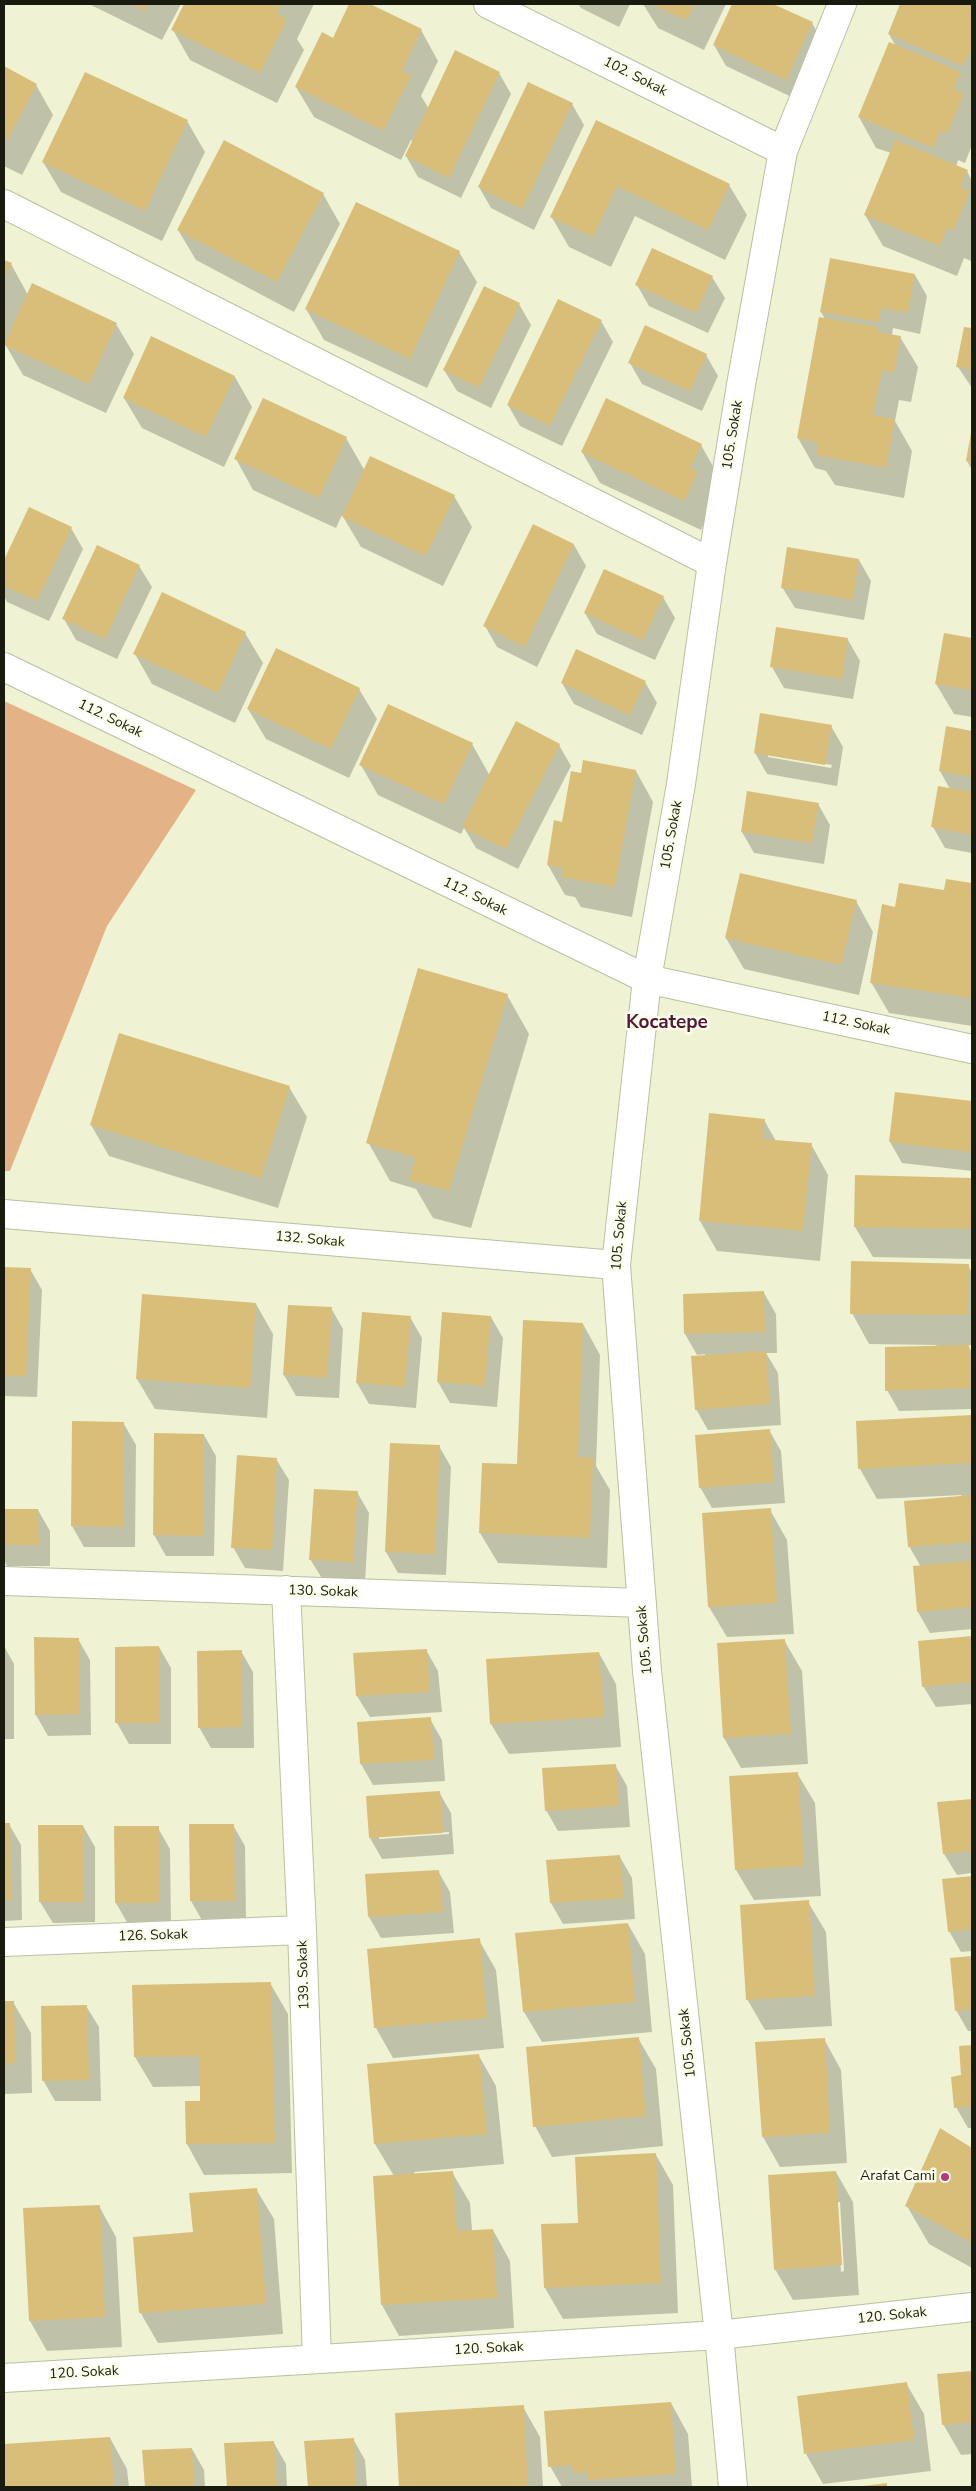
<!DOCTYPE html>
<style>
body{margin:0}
#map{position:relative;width:976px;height:2491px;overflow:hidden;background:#eff3d3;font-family:"Nunito Sans",sans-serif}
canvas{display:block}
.frame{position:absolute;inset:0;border:5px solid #191b0f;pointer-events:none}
</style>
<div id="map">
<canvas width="976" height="2491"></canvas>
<div class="frame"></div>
</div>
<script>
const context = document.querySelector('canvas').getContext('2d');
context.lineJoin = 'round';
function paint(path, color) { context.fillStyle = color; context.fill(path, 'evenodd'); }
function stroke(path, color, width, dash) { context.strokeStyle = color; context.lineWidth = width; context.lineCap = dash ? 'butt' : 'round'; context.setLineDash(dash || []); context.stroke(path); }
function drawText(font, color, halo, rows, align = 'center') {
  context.font = font + ' "Nunito Sans",sans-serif'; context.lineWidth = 5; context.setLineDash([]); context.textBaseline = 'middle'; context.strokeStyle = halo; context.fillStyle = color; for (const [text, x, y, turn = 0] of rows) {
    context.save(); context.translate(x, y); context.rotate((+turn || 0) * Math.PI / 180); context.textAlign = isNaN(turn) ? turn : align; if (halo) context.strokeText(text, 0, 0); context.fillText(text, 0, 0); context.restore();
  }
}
const green = new Path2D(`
 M4 701 196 790 107 926 10 1171H4Z`);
const shadow = new Path2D(`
 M89 4H181L162 40Z
 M186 4H314L297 39 304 50 277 103 190 60 173 30Z
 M351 4H367L421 30 438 61 421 96 429 109 499 73 511 94 461 198 418 177 406 156 413 141 411 140 401 160 314 117 296 87 333 39Z
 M578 4H630L619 27 581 8Z
 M643 4H726L704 50 658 28Z
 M734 4H770L812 23 824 44 798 100 726 66 714 45Z
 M902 4H972V145L965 163 958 160 956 167 967 171 972 181V257L971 261 964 258 957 276 883 246 865 215 891 153 876 148 859 117 896 47 889 34Z
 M4 68 36 85 53 115 22 175 4 166Z
 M572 104 584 125 534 230 491 208 479 187Z
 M187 121 205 152 162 241 61 192 43 162Z
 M597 121 729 185 747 215 725 260 635 216 611 267 569 247 551 216Z
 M323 194 340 224 294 312 196 260 178 230Z
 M653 250 712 277 725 298 708 333 649 306 637 285Z
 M459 252 477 282 427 388 324 340 306 309Z
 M4 261 11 264 28 295 116 324 134 354 106 413 23 375 5 344 4 347Z
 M915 275 927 296 920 334 893 328 892 335 900 337 918 367 911 402 899 400 895 421 912 451 904 498 835 485 826 471 815 468 798 438 825 319 821 312Z
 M519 304 531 325 491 408 457 391 444 370Z
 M601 321 613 342 562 446 520 426 508 405Z
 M965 328 972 330V388L958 367Z
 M706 355 718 376 702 411 642 384 630 363Z
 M235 377 252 407 224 467 142 428 124 398Z
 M972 435V470L967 461Z
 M346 438 365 471 454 496 472 527 443 586 361 547 342 515 336 528 253 490 236 459Z
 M701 445 718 475 714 503 701 530 600 483 582 452Z
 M29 508 71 528 83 549 49 621 7 602 4 596V563Z
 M533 526 574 545 586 566 537 667 497 647 485 626Z
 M859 560 871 581 864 620 795 608 782 587Z
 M139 566 152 587 117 659 76 640 64 619Z
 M663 597 675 618 655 660 597 634 585 613Z
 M245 633 263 663 235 723 152 684 135 654Z
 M945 635 972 639V717L954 714 936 684Z
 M848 640 860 661 853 699 784 688 772 667Z
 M645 682 657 703 642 735 574 704 562 683Z
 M359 689 377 719 349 778 266 739 248 709Z
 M831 726 843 747 837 786 767 774 755 753ZM768 754 832 765 831 768 768 757Z
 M947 728 972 732V853L945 848 933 827 950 789 940 771Z
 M472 744 490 776 559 745 571 766 518 869 476 848 464 828 461 834 378 795 361 765Z
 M636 771 653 802 632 917 581 907 575 897 565 895 548 865 582 775Z
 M818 804 830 825 824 864 754 853 742 832Z
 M947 880 972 884V1026L889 1013 871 982 896 908 945 891Z
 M856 901 873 932 859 995 744 969 726 938Z
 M507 995 529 1034 471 1228 433 1218 416 1189 390 1181 368 1142Z
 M289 1087 307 1117 278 1208 109 1156 91 1125Z
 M896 1093 972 1102V1171L902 1163 890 1142Z
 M764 1120 776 1141 811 1144 828 1175 820 1261 717 1251 700 1221Z
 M972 1179V1259L873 1257 855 1227Z
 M968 1265 972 1273V1345H968L972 1353V1409L899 1411 887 1390 937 1345 869 1344 852 1313Z
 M4 1268 30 1269 42 1290 37 1397 4 1396Z
 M764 1293 776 1314 777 1353H766L778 1373 781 1425 708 1430 696 1409 705 1354 697 1355 685 1334Z
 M256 1304 273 1334 267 1418 155 1409 137 1379Z
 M331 1308 343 1329 339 1398 296 1396 284 1375Z
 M410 1317 422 1338 416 1408 369 1404 357 1383Z
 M491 1317 503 1338 497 1407 450 1403 438 1382Z
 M583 1324 600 1355 596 1466 610 1490 607 1568 498 1563 480 1533 518 1465Z
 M972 1416V1629L930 1633 918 1612 914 1567H921L909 1546 962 1495 877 1499 860 1469 857 1422Z
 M124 1424 136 1445 135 1547H84L72 1526Z
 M769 1430 781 1451 785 1503 712 1508 700 1487Z
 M204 1435 216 1456 214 1556H166L154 1535Z
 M439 1446 451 1467 446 1575 398 1573 386 1552Z
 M276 1459 289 1480 283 1571 245 1568 233 1547Z
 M357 1492 369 1513 365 1582 323 1580 310 1559Z
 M4 1510H38L50 1531V1566H7L4 1560Z
 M770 1510 787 1540 794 1634 727 1637 709 1607 703 1514Z
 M972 1637V1704L936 1707 923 1686 919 1642Z
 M78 1639 90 1660 91 1735 48 1736 36 1715Z
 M784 1640 802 1671 808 1764 741 1768 724 1738Z
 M4 1646 14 1664V1739H4Z
 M159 1647 171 1668V1744H129L117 1723Z
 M426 1650 438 1671 442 1712 370 1717 357 1696 354 1655Z
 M241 1651 253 1672 254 1748H211L199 1727Z
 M599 1653 616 1684 621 1747 509 1754 491 1724Z
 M430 1719 442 1740 445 1781 373 1785 361 1764 358 1723Z
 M615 1765 627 1786 630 1827 558 1831 546 1810Z
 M797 1773 815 1803 821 1896 754 1900 736 1870 730 1777Z
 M439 1792 451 1813 454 1854 382 1859 370 1838ZM449 1832V1834L379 1839V1836Z
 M972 1800V1873L957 1875 944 1854 939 1803Z
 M4 1824H9L21 1845 22 1920 4 1921Z
 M233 1825 245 1846 246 1921 203 1922 191 1901Z
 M83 1826 95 1847V1922L53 1923 40 1902Z
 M158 1828 170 1849 171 1924H128L116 1903Z
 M620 1857 632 1878 635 1919 563 1924 551 1903Z
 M438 1871 450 1892 454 1933 381 1938 369 1917Z
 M972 1877V1951L961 1952 949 1931 943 1880Z
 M808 1902 826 1932 832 2026 765 2030 747 1999Z
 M628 1924 645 1954 652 2032 542 2042 524 2012 517 1934Z
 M479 1940 496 1970 504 2048 393 2058 376 2028Z
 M972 1957V2031H968L956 2010 951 1959Z
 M270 1983 288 2014 292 2173 204 2175 187 2144 186 2103 201 2102V2086L153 2087 135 2057Z
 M4 2002H13L31 2033 32 2093 4 2094Z
 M86 2006 99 2027 101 2101H55L43 2080Z
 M638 2038 656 2069 663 2146 552 2157 535 2126Z
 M824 2039 841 2070 847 2163 780 2167 763 2137Z
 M972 2046V2128H968L956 2107 963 2077 960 2047Z
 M479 2056 496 2086 504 2164 414 2172 415 2175 452 2172 470 2203 472 2231 493 2230 510 2261 514 2328 399 2336 382 2305 374 2177 394 2176 375 2144 368 2065Z
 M940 2130 972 2149V2268L929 2244 907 2206Z
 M656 2155 673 2185 678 2313 563 2319 545 2288 543 2226 579 2224Z
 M836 2172 853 2202 859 2295 793 2300 775 2269ZM837 2202H840L844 2271 841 2272Z
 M256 2189 274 2219 283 2334 158 2343 140 2312 194 2233Z
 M99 2206 116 2237 122 2347 47 2351 30 2321Z
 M972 2372V2454L961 2455 943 2424 938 2375Z
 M906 2383 924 2414 931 2471 823 2484 806 2454Z
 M671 2403 688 2434 692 2487H562L550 2466Z
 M523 2407 540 2437 543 2487H400L396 2414Z
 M110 2438 127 2469 129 2487H4V2445Z
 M353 2439 365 2460 367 2487H309L306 2442Z
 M274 2443 286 2464 287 2487H228L225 2444Z
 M192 2449 204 2470 205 2487H146L144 2451Z`);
const building = new Path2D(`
 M131 4H148L145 11Z
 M184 4H282L277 14 287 19 260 73 171 30Z
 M349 4H370L422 29 402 71 411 76 383 131 295 87 322 32 333 38Z
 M651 4H695L687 20Z
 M732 4H773L813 22 786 80 713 45Z
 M900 4H972V48L963 66 888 34Z
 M889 42 961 72 954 89 964 94 947 134 941 130 933 148 858 117Z
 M455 50 500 72 449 178 405 156Z
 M4 66 37 84 4 146Z
 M85 72 188 120 145 211 42 162Z
 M528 82 573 103 522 209 478 187Z
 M596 120 730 184 708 230 617 186 593 237 550 217Z
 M224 140 324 193 277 282 177 230Z
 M895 140 968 170 960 187 970 191 953 231 947 228 940 246 864 215Z
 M356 202 460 251 410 359 305 309Z
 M652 248 713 276 696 313 635 285Z
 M830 258 915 274 908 313 881 308 879 322 820 312Z
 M4 260 12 263 4 280Z
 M32 283 117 323 89 384 4 345Z
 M484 286 520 303 479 388 443 370Z
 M558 299 602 320 550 426 507 405Z
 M819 317 878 327 877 332 901 336 894 373 882 370 873 415 895 419 886 468 816 455 819 443 797 438Z
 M645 325 707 354 690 391 628 363Z
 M964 327 972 328V370L956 367Z
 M151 336 235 376 206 437 123 398Z
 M263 398 347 437 319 498 234 459Z
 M606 398 702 444 690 469 698 472 684 501 581 452Z
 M971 433H972V463L966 461Z
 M370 456 455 495 426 556 342 517Z
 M29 507 72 527 37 601 4 586V560Z
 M533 524 574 544 525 647 483 626Z
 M97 545 140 565 105 639 62 619Z
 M787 547 859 559 853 600 781 588Z
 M604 569 664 596 643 640 584 613Z
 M162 592 246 632 218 693 133 654Z
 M776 627 848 638 842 679 770 667Z
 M944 633 972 638V690L935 684Z
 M276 648 360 688 331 749 247 709Z
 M576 649 646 681 630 715 561 683Z
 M388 704 473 743 444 804 359 765Z
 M760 713 832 725 825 765 754 753Z
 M516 721 560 744 506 849 462 827Z
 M946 726 972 731V777L939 771Z
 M583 760 636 770 615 887 562 877 563 868 547 865 554 820 562 822 571 771 581 773Z
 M938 786 972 792V835L931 827Z
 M747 791 819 803 812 843 741 832Z
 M740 873 857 900 841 965 725 938Z
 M946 879 972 883V998L870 983 882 904 895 907 899 883 944 890Z
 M418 968 508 994 449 1191 409 1180 416 1158 366 1143Z
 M119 1033 290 1086 261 1178 90 1125Z
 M895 1092 972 1101 971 1152 889 1142Z
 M709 1113 765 1119 762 1139 812 1143 803 1231 699 1221Z
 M855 1175 972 1178 971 1229 854 1227Z
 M851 1261 969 1264 968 1315 850 1314Z
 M4 1267 31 1268 26 1376H4Z
 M764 1291 765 1332 684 1334 683 1294Z
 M142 1294 256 1303 250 1388 136 1379Z
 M288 1305 332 1307 327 1378 283 1375Z
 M362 1312 411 1316 405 1387 356 1383Z
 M442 1312 491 1316 485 1386 437 1382Z
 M523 1320 583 1323 578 1457 593 1458 590 1538 479 1533 482 1463 517 1464Z
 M969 1345 970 1388 885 1391V1347Z
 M766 1351 770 1404 695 1410 691 1356Z
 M972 1415V1463L858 1469 856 1421Z
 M72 1421 124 1422 123 1527 71 1526Z
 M770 1429 774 1482 699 1488 695 1435Z
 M154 1433 204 1434 203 1536 153 1535Z
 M390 1443 440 1445 435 1554 385 1552Z
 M237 1455 277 1458 272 1550 231 1548Z
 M314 1489 358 1491 353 1562 309 1560Z
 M972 1495V1542L908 1547 904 1501Z
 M771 1508 777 1603 708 1607 702 1513Z
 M4 1509H38L39 1545H4Z
 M972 1561V1607L917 1612 913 1566Z
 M972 1636V1682L922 1687 918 1641Z
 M34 1637 79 1638 80 1714 35 1715Z
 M785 1639 791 1734 723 1738 717 1643Z
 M159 1646 160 1723H115V1647Z
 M427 1649 430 1692 356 1696 353 1653Z
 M242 1650V1727L198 1728 197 1651Z
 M599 1652 604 1717 490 1724 486 1659Z
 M431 1717 434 1760 360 1764 357 1722Z
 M616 1764 619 1806 545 1811 542 1768Z
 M798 1772 804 1866 735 1870 729 1776Z
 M440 1791 443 1833 369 1838 366 1796Z
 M972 1799V1851L943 1854 937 1802Z
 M4 1823H10L11 1900H4Z
 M189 1824H234L235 1901H190Z
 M38 1825H83L84 1902H39Z
 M114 1826H159L160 1903H115Z
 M620 1855 624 1898 550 1903 546 1860Z
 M439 1870 443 1912 368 1917 365 1874Z
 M972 1876V1929L948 1932 942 1879Z
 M809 1900 815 1996 746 2000 740 1905Z
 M628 1923 635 2002 523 2012 515 1933Z
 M480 1938 487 2018 374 2028 367 1949Z
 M972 1956V2009L955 2011 950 1958Z
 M271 1982 275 2143 186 2144 185 2101H200V2056L134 2057 132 1985Z
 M4 2001H14L16 2063H4Z
 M87 2005 89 2080 42 2081 41 2006Z
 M639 2037 646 2116 533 2127 526 2047Z
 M825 2038 830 2133 762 2137 755 2042Z
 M972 2045V2106L954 2108 951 2077 961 2075 959 2046Z
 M479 2054 487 2134 374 2144 367 2064Z
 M940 2128 972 2148V2243L905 2206Z
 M656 2153 661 2283 544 2288 541 2224 578 2223 575 2157Z
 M453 2171 457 2231 493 2229 497 2298 381 2305 373 2176Z
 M836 2171 842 2265 774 2270 768 2175Z
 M257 2188 266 2304 139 2313 133 2237 193 2232 189 2193Z
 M100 2205 105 2317 29 2321 23 2208Z
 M972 2371V2422L942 2425 937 2374Z
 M907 2382 914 2440 804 2454 797 2396Z
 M671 2402 676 2474 587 2480V2472L573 2473 572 2465 548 2467 544 2411Z
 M524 2405 528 2487H399L395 2413Z
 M110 2437 114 2487H4V2444Z
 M354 2438 356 2487H308L304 2441Z
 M274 2441 277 2487H227L224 2443Z
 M192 2448 194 2487H145L142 2450Z
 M887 2483V2487H863V2486Z`);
const minor = new Path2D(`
 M488 4 783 151
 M4 204 712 563
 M4 667 647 979 972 1049
 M4 1214 616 1265
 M4 1581 642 1603
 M286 1590 302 1930 317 2359
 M4 1942 302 1930
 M4 2378 719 2335 972 2307
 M733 2487 719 2335 647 1671 616 1265 647 979 681 784 712 563 741 385 783 151 842 4`);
const markers = [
 [945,2177,5,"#bb377d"]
];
const streetNames = [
 ["102. Sokak",635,77,27],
 ["105. Sokak",733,435,-81],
 ["112. Sokak",110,719,26],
 ["105. Sokak",672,835,-80],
 ["112. Sokak",475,897,26],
 ["112. Sokak",856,1024,12],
 ["105. Sokak",620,1236,-85],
 ["132. Sokak",310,1240,5],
 ["130. Sokak",323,1592,2],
 ["105. Sokak",645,1640,-95],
 ["126. Sokak",153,1936,-2],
 ["139. Sokak",304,1975,-92],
 ["105. Sokak",688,2043,-96],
 ["120. Sokak",892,2316,-6],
 ["120. Sokak",489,2349,-3],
 ["120. Sokak",84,2373,-3]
];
const poiNames = [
 ["Arafat Cami",935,2177]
];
const districtNames = [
 ["Kocatepe",667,1023]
];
paint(green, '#e3b387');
paint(shadow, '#0003');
paint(building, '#d9be79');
stroke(minor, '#bcbfa0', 30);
stroke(minor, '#fff', 28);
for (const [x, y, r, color] of markers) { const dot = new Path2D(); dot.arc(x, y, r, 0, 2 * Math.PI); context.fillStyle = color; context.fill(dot); stroke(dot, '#fdffeb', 2); }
drawText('14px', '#191b0f', '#fdffeb', streetNames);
drawText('14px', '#191b0f', '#fdffeb', poiNames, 'right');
drawText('bold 19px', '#561637', '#fdffeb', districtNames);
</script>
